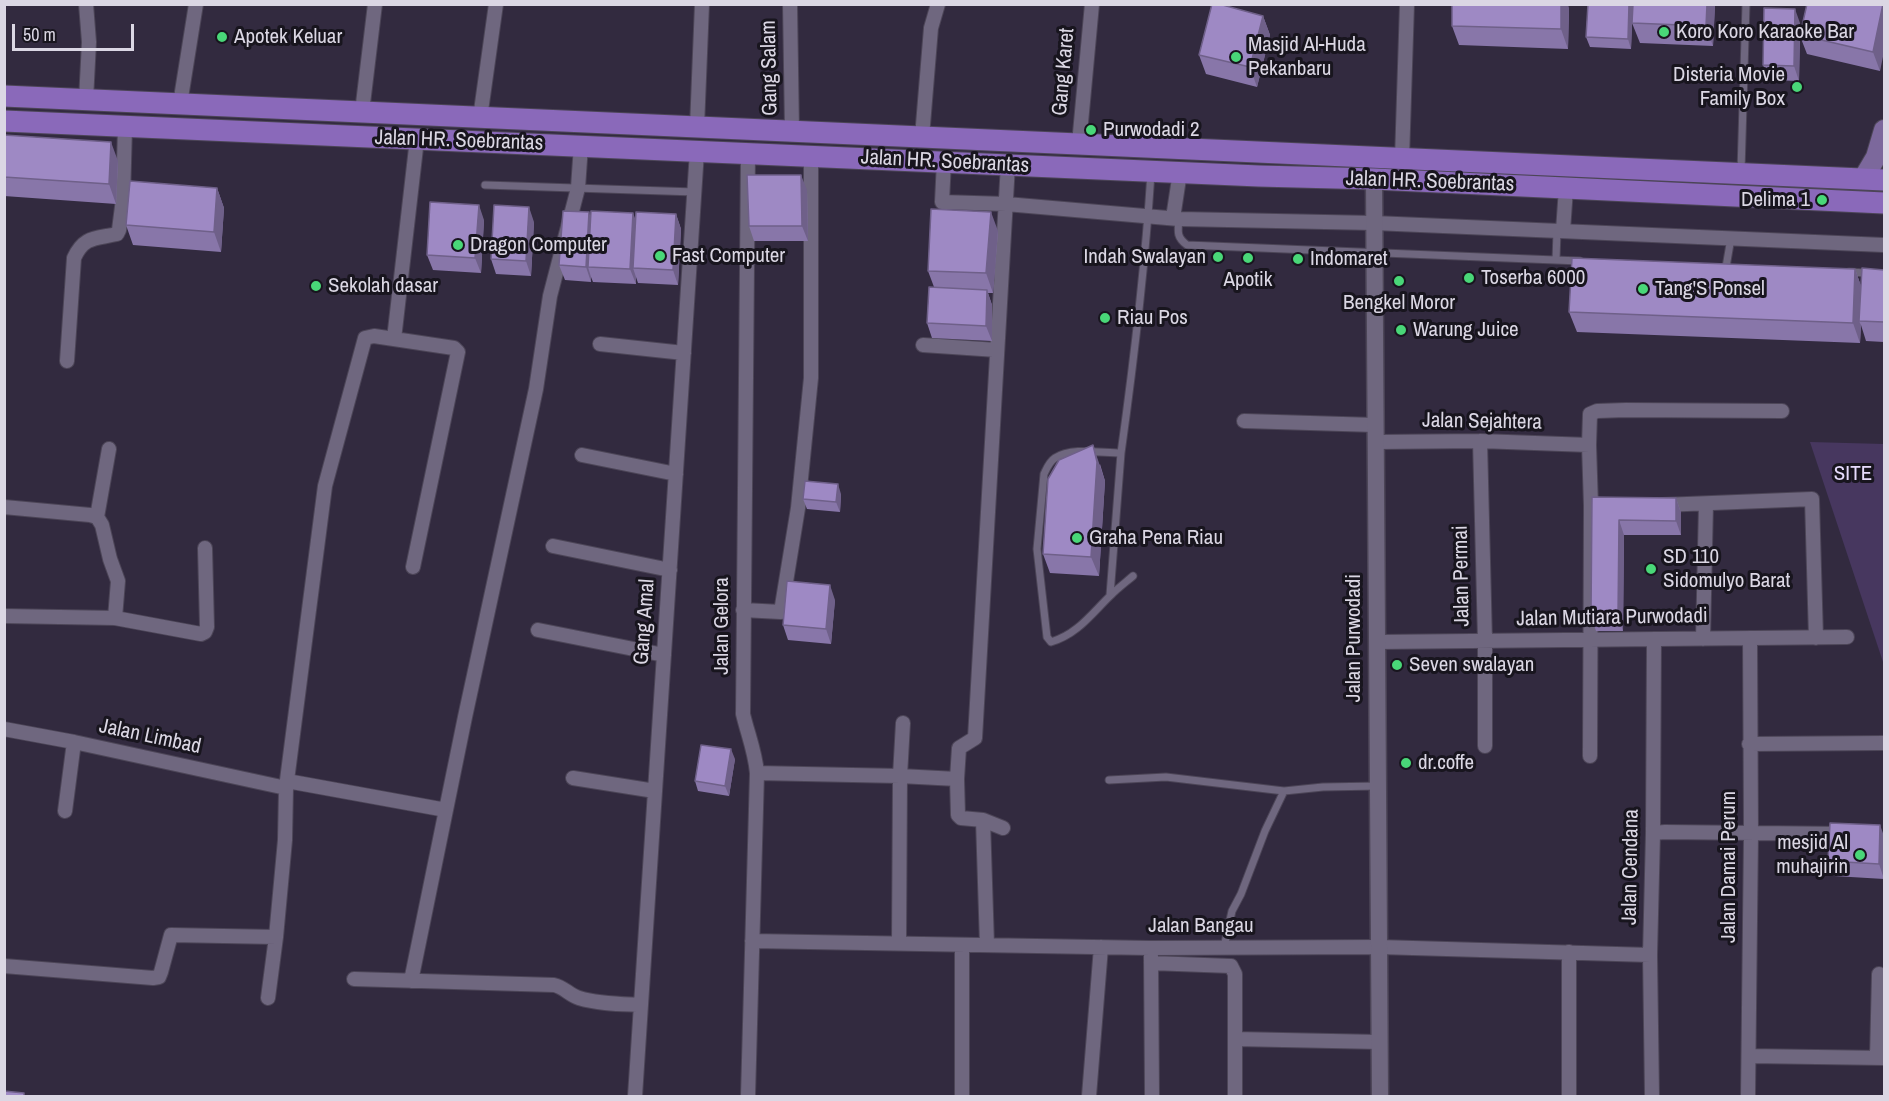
<!DOCTYPE html>
<style>
body{margin:0}
#map{position:relative;width:1889px;height:1101px;overflow:hidden;background:#322a3f;font-family:"Archivo Narrow",sans-serif}
canvas{display:block}
.frame{position:absolute;inset:0;border:6px solid #dbd7e4;pointer-events:none}
.scale{position:absolute;left:12px;top:24px;width:122px;height:27px;box-sizing:border-box;border:3px solid #dbd7e4;border-top:0;padding-left:8px;font-size:18px;line-height:21px;white-space:nowrap;color:#dbd7e4;-webkit-text-stroke:4px #18151e;paint-order:stroke}
</style>
<div id="map">
<canvas width="1889" height="1101"></canvas>
<div class="frame"></div>
<div class="scale">50 m</div>
</div>
<script>
const context = document.querySelector('canvas').getContext('2d');
context.lineJoin = 'round';
function paint(path, color) { context.fillStyle = color; context.fill(path, 'evenodd'); }
function stroke(path, color, width, dash) { context.strokeStyle = color; context.lineWidth = width; context.lineCap = dash ? 'butt' : 'round'; context.setLineDash(dash || []); context.stroke(path); }
function drawText(font, color, halo, rows, align = 'center') {
  context.font = font + ' "Archivo Narrow",sans-serif'; context.lineWidth = 6; context.setLineDash([]); context.textBaseline = 'middle'; context.strokeStyle = halo; context.fillStyle = color; for (const [text, x, y, turn = 0] of rows) {
    context.save(); context.translate(x, y); context.rotate((+turn || 0) * Math.PI / 180); context.textAlign = isNaN(turn) ? turn : align; if (halo) context.strokeText(text, 0, 0); context.fillText(text, 0, 0); context.restore();
  }
}
const green = new Path2D(`
 M1810 442 1884 444V665Z`);
const service = new Path2D(`
 M1741 171 1746 4
 M485 185 695 192
 M1179 219C1178 231 1176 237 1187 245L1580 261
 M1556 260 1557 231
 M1726 267 1731 238
 M1849 272 1884 274
 M1133 576C1126 582 1118 588 1111 595 1092 613 1078 634 1051 642L1047 637 1037 549 1044 474C1047 468 1049 462 1055 458 1072 447 1101 453 1121 453 1134 360 1145 267 1151 173
 M1110 595 1121 453
 M1109 780 1166 777 1284 791
 M1224 947 1232 911 1241 894 1265 831 1284 791 1323 787 1378 786`);
const minor = new Path2D(`
 M790 4 792 131
 M86 100 89 42 86 4
 M180 104 196 4
 M362 112 375 4
 M480 118 496 4
 M697 127 702 4
 M922 137 931 28 938 4
 M1079 144 1092 4
 M1402 159 1407 4
 M944 161 942 202 1006 204 1179 219 1374 223 1884 245
 M1173 218 1180 172
 M1563 231 1566 188
 M394 339 417 139
 M600 344 684 353
 M923 345 997 350
 M67 361 74 258C84 236 95 239 117 234L119 230 123 199 125 127
 M1244 421 1375 425
 M1480 441 1485 641V746
 M1375 442 1480 441 1589 445
 M582 455 676 474
 M1662 505 1812 499 1816 638
 M4 507 90 515 97 517 102 525 110 559 118 581 115 618
 M97 517 109 449
 M553 546 670 570
 M743 610 781 612 798 508 811 378V155
 M4 616 115 618 201 634 205 632 207 627 205 548
 M538 630 664 655
 M1703 639 1706 504
 M1377 642 1847 637
 M4 729 74 742 286 788
 M1749 744 1884 743
 M1590 756 1591 506 1589 445 1590 414 1597 411 1626 410 1782 411
 M757 773 900 776 957 779
 M573 778 655 791
 M287 781 446 810
 M65 811 74 742
 M983 820 987 945
 M1003 828 983 820 961 818 958 815 957 779 959 748 975 738 1008 164
 M1653 833 1665 832 1846 834
 M752 941 1150 948 1379 947 1650 955
 M899 943 900 776 903 723
 M962 945V1096
 M1151 956 1152 1096
 M1151 963 1231 966 1235 974V1096
 M4 966 153 978 159 977 161 972 171 935 276 937
 M354 979 554 985C564 987 569 995 579 998 599 1004 621 1004 641 1005
 M411 981 465 717 536 389 550 296 578 188 581 145
 M268 998 276 937 285 840 286 788 325 486 365 338 374 336 454 348 458 352 413 567
 M1235 1039 1380 1042
 M1749 1056 1884 1058
 M1877 1058 1879 974
 M635 1096 697 151
 M748 1096 757 773C755 751 748 735 743 714L748 153
 M1089 1096 1101 947
 M1569 1096V952
 M1652 1096 1650 955 1653 833 1654 639
 M1748 1096 1751 834 1750 638`);
const tertiary = new Path2D(`
 M1374 179 1380 1096`);
const secondary = new Path2D(`
 M1863 179 1876 157 1884 130`);
const primary = new Path2D(`
 M4 96 1884 180
 M4 121 1259 176 1374 179 1884 203`);
const wall = new Path2D(`
 M1588 4H1715L1713 46 1640 43 1632 23 1631 49 1590 47 1586 37Z
 M1884 4 1880 71 1807 54 1800 36 1799 81 1769 80 1763 65 1800 23V32Z
 M1569 8 1568 49 1459 45 1452 26Z
 M1263 16 1270 35 1257 87 1206 74 1199 55Z
 M4 135 118 161 116 204 4 196Z
 M217 188 224 208 221 252 133 245 126 225Z
 M807 190 808 241H754L749 226Z
 M676 214 681 229 678 285 638 283 636 277V284L593 282 591 277V282L565 280 559 265 591 216 635 219Z
 M484 220 481 273 433 270 427 255Z
 M534 222 531 276 496 274 491 259Z
 M998 231 993 293H988L992 305V341L932 338 927 323 934 287 928 271Z
 M1855 269 1861 286 1884 270V342L1866 341 1861 325 1860 343 1577 332 1569 312Z
 M1100 464 1105 481 1099 576 1050 573 1043 554Z
 M841 494 840 512 807 509 803 499Z
 M1592 497 1676 498 1681 513V535H1624L1623 631H1596L1591 616Z
 M835 600 831 644 788 640 783 625Z
 M735 759 729 796 698 791 695 781Z
 M1880 825 1884 879 1834 876 1828 861Z`);
const shadedWall = new Path2D(`
 M1561 4H1568L1569 8 1568 49 1561 29Z
 M1629 4H1633L1631 49 1628 39Z
 M1707 4H1715L1713 46 1706 26Z
 M1883 4H1884V52L1880 71 1873 52Z
 M1795 9 1800 23 1799 81 1794 66Z
 M1263 16 1270 35 1257 87 1250 67Z
 M111 142 118 161 116 204 109 184Z
 M801 175 807 190 808 241 802 226Z
 M217 188 224 208 221 252 214 232Z
 M479 205 484 220 481 273 475 258Z
 M529 207 534 222 531 276 526 261Z
 M589 212 594 227 588 267 591 277V282L586 267Z
 M991 212 998 231 993 293 986 273Z
 M633 213 639 228 633 268 636 277V284L630 269Z
 M676 214 681 229 678 285 673 270Z
 M1855 269 1862 289 1859 321 1861 325 1860 343 1853 323Z
 M987 290 992 305V341L986 326Z
 M1093 445 1105 481 1099 576 1091 557Z
 M838 484 841 494 840 512 836 502Z
 M1676 498 1681 513V535L1676 521Z
 M1619 520 1624 535 1623 631 1618 616Z
 M830 585 835 600 831 644 826 629Z
 M731 749 735 759 729 796 725 786Z
 M1880 825 1884 836V879L1879 864Z`);
const building = new Path2D(`
 M1212 4H1219L1263 16 1250 67 1199 55Z
 M1452 4H1561V29L1452 26Z
 M1588 4H1629L1628 39 1586 37Z
 M1633 4H1707L1706 26 1632 23Z
 M1807 4H1883L1873 52 1800 35Z
 M1764 8 1795 9 1794 66 1763 65Z
 M4 135 111 142 109 184 4 177Z
 M747 175H801L802 226H749Z
 M130 181 217 188 214 232 126 225Z
 M430 202 479 205 475 258 427 255Z
 M494 205 529 207 526 261 491 259Z
 M931 209 991 212 986 273 928 271Z
 M563 211 589 212 586 267 559 265Z
 M591 211 633 213 630 269 588 267Z
 M636 212 676 214 673 270 633 268Z
 M1572 258 1855 269 1853 323 1569 312Z
 M1862 268 1884 270V322L1859 321Z
 M929 287 987 290 986 326 927 323Z
 M1093 445 1097 462 1091 557 1043 554 1048 479 1059 460Z
 M805 481 838 484 836 502 803 499Z
 M1592 497 1676 498V521L1619 520 1618 616H1591Z
 M787 581 830 585 826 629 783 625Z
 M701 745 731 749 725 786 695 781Z
 M1830 823 1880 825 1879 864 1828 861Z
 M4 1091 24 1093V1096H4Z`);
const markers = [
 [1664,32,6,"#49d778"],
 [222,37,6,"#49d778"],
 [1236,57,6,"#49d778"],
 [1797,87,6,"#49d778"],
 [1091,130,6,"#49d778"],
 [1822,200,6,"#49d778"],
 [458,245,6,"#49d778"],
 [660,256,6,"#49d778"],
 [1218,257,6,"#49d778"],
 [1248,258,6,"#49d778"],
 [1298,259,6,"#49d778"],
 [1469,278,6,"#49d778"],
 [1399,281,6,"#49d778"],
 [316,286,6,"#49d778"],
 [1643,289,6,"#49d778"],
 [1105,318,6,"#49d778"],
 [1401,330,6,"#49d778"],
 [1077,538,6,"#49d778"],
 [1651,569,6,"#49d778"],
 [1397,665,6,"#49d778"],
 [1406,763,6,"#49d778"],
 [1860,855,6,"#49d778"]
];
const poiNames = [
 ["Koro Koro Karaoke Bar",1676,32],
 ["Apotek Keluar",234,37],
 ["Masjid Al-Huda",1248,45],
 ["Pekanbaru",1248,69],
 ["Disteria Movie",1785,75,"right"],
 ["Family Box",1785,99,"right"],
 ["Purwodadi 2",1103,130],
 ["Delima 1",1810,200,"right"],
 ["Dragon Computer",470,245],
 ["Fast Computer",672,256],
 ["Indah Swalayan",1206,257,"right"],
 ["Indomaret",1310,259],
 ["Toserba 6000",1481,278],
 ["Apotik",1248,280,"center"],
 ["Sekolah dasar",328,286],
 ["Tang'S Ponsel",1655,289],
 ["Bengkel Moror",1399,303,"center"],
 ["Riau Pos",1117,318],
 ["Warung Juice",1413,330],
 ["Graha Pena Riau",1089,538],
 ["SD 110",1663,557],
 ["Sidomulyo Barat",1663,581],
 ["Seven swalayan",1409,665],
 ["dr.coffe",1418,763],
 ["mesjid Al",1848,843,"right"],
 ["muhajirin",1848,867,"right"]
];
const streetNames = [
 ["Gang Salam",770,68,-91],
 ["Gang Karet",1064,72,-85],
 ["Jalan HR. Soebrantas",459,141,2],
 ["Jalan HR. Soebrantas",945,162,3],
 ["Jalan HR. Soebrantas",1430,182,2],
 ["Jalan Sejahtera",1482,422,1],
 ["Jalan Permai",1462,576,-91],
 ["Jalan Mutiara Purwodadi",1612,618,-1],
 ["Gang Amal",645,622,-86],
 ["Jalan Gelora",722,626,-90],
 ["Jalan Purwodadi",1354,638,-90],
 ["Jalan Limbad",150,737,12],
 ["Jalan Cendana",1631,867,-89],
 ["Jalan Damai Perum",1729,867,-90],
 ["Jalan Bangau",1201,926]
];
const parkNames = [
 ["SITE",1853,474]
];
paint(green, '#47375f');
stroke(service, '#4c4557', 9);
stroke(minor, '#4c4557', 16);
stroke(tertiary, '#4c4557', 19);
stroke(secondary, '#4c4557', 22);
stroke(primary, '#4c4557', 23);
stroke(service, '#6f677f', 7);
stroke(minor, '#6f677f', 14);
stroke(tertiary, '#6f677f', 16);
stroke(secondary, '#7c689c', 20);
stroke(primary, '#8a69ba', 21);
paint(wall, '#8876a9');
paint(shadedWall, '#6f6089');
paint(building, '#9e89c4');
stroke(building, '#6f6089', 1.5);
for (const [x, y, r, color] of markers) { const dot = new Path2D(); dot.arc(x, y, r, 0, 2 * Math.PI); context.fillStyle = color; context.fill(dot); stroke(dot, '#18151e', 2); }
drawText('21px', '#dbd7e4', '#18151e', poiNames, 'left');
drawText('21px', '#dbd7e4', '#18151e', streetNames);
drawText('21px', '#e6dbfd', '#18151e', parkNames);
</script>
